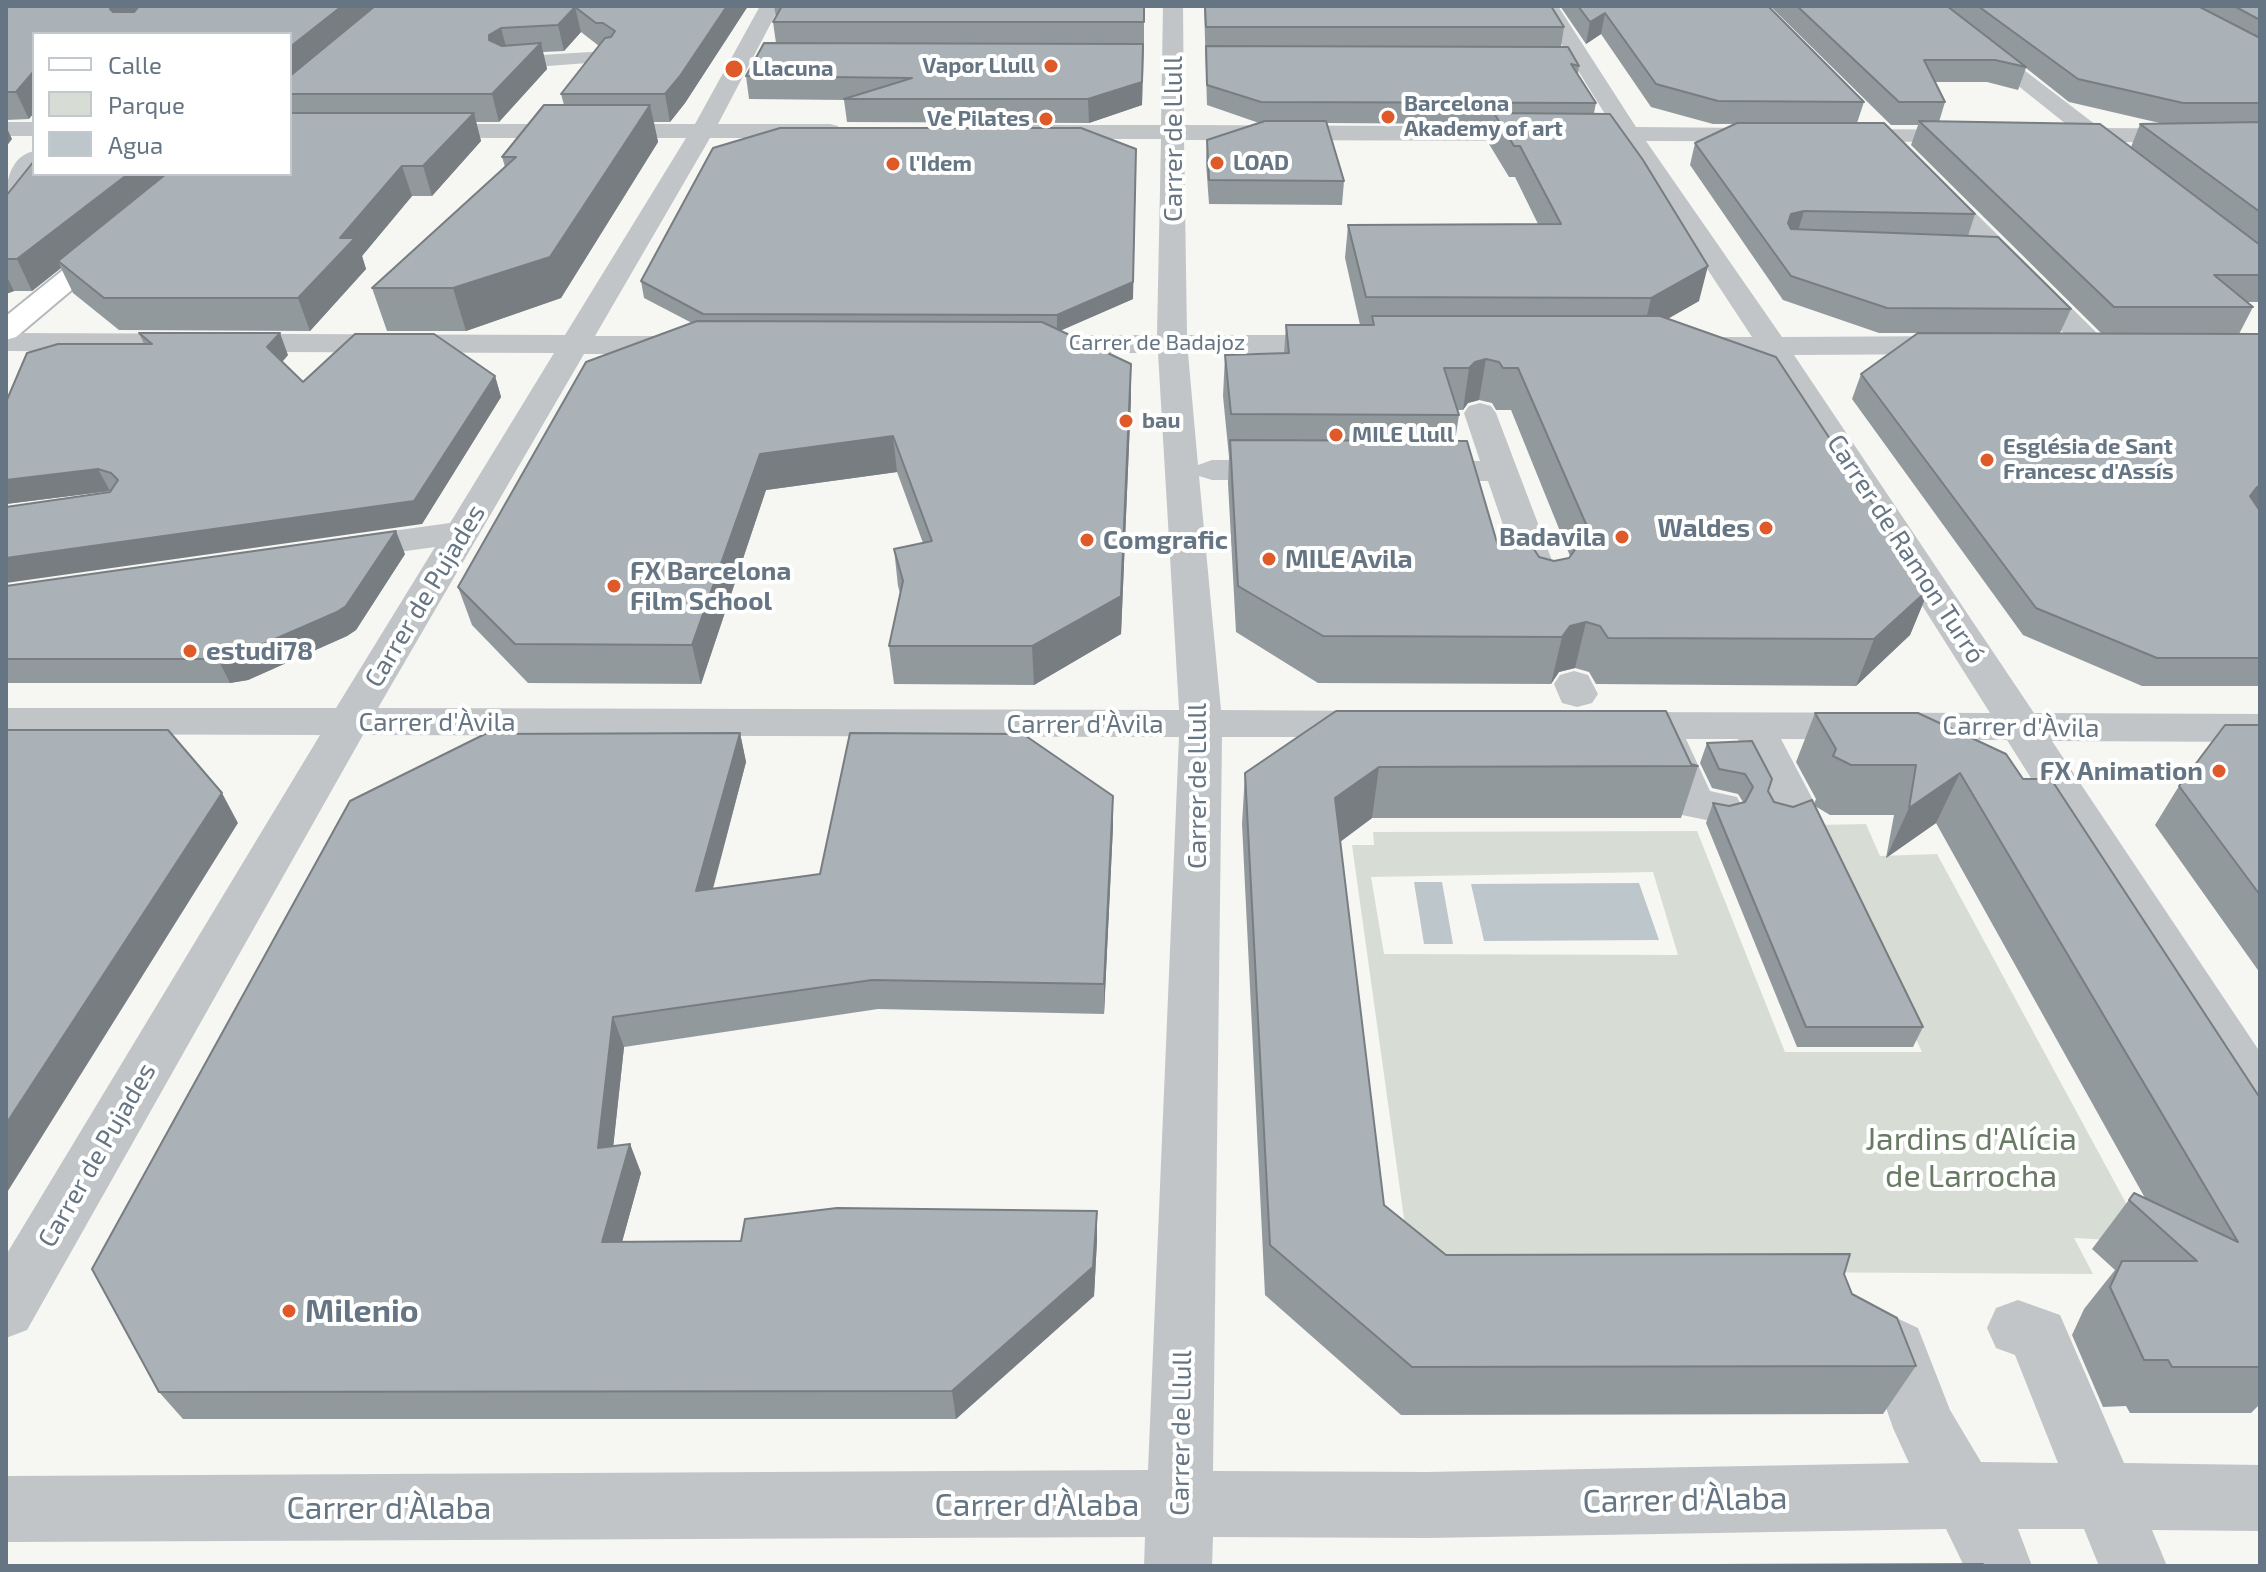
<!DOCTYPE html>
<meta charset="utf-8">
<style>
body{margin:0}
#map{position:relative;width:2266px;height:1572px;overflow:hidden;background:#f6f6f3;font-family:"Exo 2",sans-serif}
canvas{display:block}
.frame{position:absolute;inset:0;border:8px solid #667583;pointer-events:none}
.legend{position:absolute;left:32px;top:32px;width:260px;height:144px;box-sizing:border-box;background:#fff;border:2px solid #c2c8cd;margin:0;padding:10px 14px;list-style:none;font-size:24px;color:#667583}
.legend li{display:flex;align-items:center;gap:16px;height:40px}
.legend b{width:40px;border:2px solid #c2c8cd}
</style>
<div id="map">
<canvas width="2266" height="1572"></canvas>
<div class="frame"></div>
<ul class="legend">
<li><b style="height:10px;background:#fff"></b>Calle</li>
<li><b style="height:22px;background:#d7ddd4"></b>Parque</li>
<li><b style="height:22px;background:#bcc6cb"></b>Agua</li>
</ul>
</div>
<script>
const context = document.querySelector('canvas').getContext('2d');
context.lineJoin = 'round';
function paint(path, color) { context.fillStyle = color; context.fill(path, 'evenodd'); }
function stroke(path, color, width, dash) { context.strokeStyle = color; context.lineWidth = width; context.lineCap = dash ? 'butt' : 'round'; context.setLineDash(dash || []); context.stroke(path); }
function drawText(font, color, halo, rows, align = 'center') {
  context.font = font + ' "Exo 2",sans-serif'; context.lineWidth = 8; context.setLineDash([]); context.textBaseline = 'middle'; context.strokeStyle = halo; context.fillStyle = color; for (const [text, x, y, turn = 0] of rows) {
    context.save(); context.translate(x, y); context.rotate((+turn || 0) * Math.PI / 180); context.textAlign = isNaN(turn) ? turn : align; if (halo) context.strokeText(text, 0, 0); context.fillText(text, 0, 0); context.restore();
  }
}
const green = new Path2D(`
 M1866 824 1880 856 1937 854 2147 1242 2074 1238 2093 1274 1435 1270 1408 1247 1352 845H1374L1373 832 1697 831 1785 1052H1922L1817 825ZM1653 872 1678 955 1384 954 1371 877Z`);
const water = new Path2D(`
 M1414 882H1442L1453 944H1424Z
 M1639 883 1659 940 1484 941 1471 884Z`);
const minor = new Path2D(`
 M760 6H780L718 124H830L838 126 842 131 838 136 830 138H710L595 336H694L705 339 709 345 705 351 694 354H584L378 708 1179 710 1158 353H1026L1015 350 1011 344 1015 338 1026 335H1157L1161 139H1030L1022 137 1018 132 1022 127 1030 125H1161L1163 6H1183L1184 125 1613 127 1538 6H1558L1636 127 1982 130 1986 135 1982 140 1974 142 1646 141 1782 337 1962 336 1973 339 1977 345 1973 351 1962 354 1794 355 2034 713 2260 714V742L2052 741 2260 1052V1118L2241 1112 2007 740 1781 739 1813 800 1801 820 1785 824 1769 820 1763 809 1768 799 1738 739H1686L1710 791 1737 797 1743 808 1737 819 1721 823 1677 814 1643 739 1612 738 1597 735 1591 725 1597 715 1612 712 1990 713 1764 355H1682L1671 352 1667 346 1671 340 1682 337H1752L1623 141 1184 140 1187 335H1346L1357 338 1361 344 1357 350 1346 353H1188L1198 465 1212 460H1290L1302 463 1307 470 1302 477 1290 480H1212L1199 476 1221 710 1376 711 1391 714 1397 724 1391 734 1376 737H1222L1213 1471 1427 1472 1909 1463 1893 1428 1872 1367 1849 1355 1840 1335 1849 1315 1871 1306 1918 1328 1950 1410 1981 1462 2058 1463 2015 1355 1996 1348 1987 1328 1996 1308 2018 1300 2060 1315 2124 1463 2260 1465V1531L2152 1530 2167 1566H2099L2084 1529H2018L2032 1566H1964L1946 1529 1427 1538 1213 1537 1212 1566H1144L1145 1537 6 1542V1476L1148 1470 1179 737 363 735 27 1330 6 1338V1255L320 735 6 734V708H336L435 547 341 560 328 557 323 549 328 541 341 538 450 523 554 353 6 351V333L565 335 686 138H418L410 136 406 131 410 126 418 124H695Z
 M1918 6H1940L2100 128 2260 129V143L2115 142 2111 147 2103 149 2089 142 2046 140 2042 135 2046 130 2071 128Z
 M607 51 617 57 614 61 508 69 497 63 508 57Z
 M6 122H34V136H6Z
 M34 151C34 171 29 195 6 201 6 180 11 156 34 151Z
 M1929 174 1938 176 2104 340 2108 346 2104 352 2093 355 2082 352 1920 186 1917 181 1920 176Z
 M1480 403 1491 406 1496 413 1564 592 1558 600 1545 603 1532 600 1526 592 1488 481H1419L1407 478 1402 471 1407 464 1419 461H1480L1464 413 1469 406Z
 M1574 671 1588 675 1598 694 1592 703 1577 707 1562 703 1554 684 1560 675Z`);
const major = new Path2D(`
 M182 174H209L16 337 6 340V316Z`);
const wall = new Path2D(`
 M6 6H748L685 103 670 122H654L658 142 561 298 466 331H387L372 288 505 167 502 157 564 105 561 94 599 46 581 32 564 51 543 52 547 69 499 122H476L481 141 432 196H412L362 256 366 269 310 331 119 330 73 293 61 268 32 291H14L6 294V196L290 174V34H34L29 119 6 120Z
 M774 6H1144V48L1142 105 1089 123 847 122 844 100 749 99 746 76 776 43 773 22 776 17Z
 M1204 6 1564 27 1561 47 1579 66 1578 74 1596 103 1594 113 1699 301 1667 319 1929 589 1910 635 1856 686 1596 684 1589 672 1575 668 1559 672 1551 684 1318 683 1236 632 1228 483 1229 457 1223 396 1225 355 1284 354 1286 325H1360L1345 258 1348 225 1538 224 1515 177H1509L1489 144 1492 124 1327 123 1344 181 1342 205 1209 204 1206 163 1207 140 1259 123 1207 105ZM1479 400 1492 403 1496 410H1511L1570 556 1569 558 1554 561 1498 546 1455 441 1459 415 1457 410H1463L1468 403Z
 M1560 6H1768L1864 102 1857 123 1975 214 1968 236 2071 309 2060 333 2102 334 1911 145 1918 125H1891L1770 6H2260V302H2247L2253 307 2239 334H2260V686H2142L2023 635 1852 399 1861 374 1918 333H1879L1783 300 1690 165 1695 143 1734 124H1713L1651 107 1601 34 1586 44ZM2026 68 2069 102 2164 124H2140L2131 147 1939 122 1945 102 1935 82H1987L2018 90Z
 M641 281 1133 299 1060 331 1131 398 1121 634 1034 685 894 684 889 646 900 593 898 586 894 549 923 543 897 472 766 490 701 684 528 683 472 625 458 587 692 323 644 298Z
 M139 333 288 355 282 362 303 382 495 376 501 397 422 524 110 492V491L6 504V402L144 344Z
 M405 554 356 630 347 636 248 680 230 683H6V586Z
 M1336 711 1691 764 1698 766 1681 818H1372L1340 842 1384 1205 1446 1255 1844 1274 1852 1294 1916 1366 1883 1414 1401 1415 1265 1295 1242 824 1245 773Z
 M1815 713 2023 779 2260 1098V1404L2251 1413H2130L2126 1406 2103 1407 2072 1335 2084 1309 2115 1270 2092 1249 2134 1193 2145 1198 1936 823 1886 858 1894 815H1830L1815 806 1923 1027 1913 1047H1797L1706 823 1713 803 1729 806 1743 802 1738 794 1712 788 1700 763 1707 743 1768 791 1774 802 1793 807 1814 804 1816 799 1796 762Z
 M2260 725V973L2155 825 2179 786Z
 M740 733 746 762 713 889 820 874 1113 796V826L1104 1014 878 1009 624 1047 613 1146 630 1144 641 1173 622 1242 741 1241 1097 1211V1240L1094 1296 956 1419H183L159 1392Z`);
const shadedWall = new Path2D(`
 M112 6H142L120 34 110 9Z
 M342 6H379L290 81V47Z
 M727 6H748L685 103 670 122 665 94Z
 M575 7 581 32 564 51 558 25Z
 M1605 13 1601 34 1586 44 1590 22Z
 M501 28 508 54 489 40V35Z
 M541 43 547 69 499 122 492 94Z
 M1143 44 1142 105 1089 123 1088 99Z
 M34 71V113L29 119 16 92Z
 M650 105 658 142 561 298 466 331 453 288Z
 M474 113 481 141 432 196 423 166Z
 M6 126 12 139 6 147Z
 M1136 164 1133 299 1057 332V315Z
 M402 166 412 196 362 256 366 269 310 331 298 298 340 238Z
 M128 174H177L58 261 61 268 32 291 17 259Z
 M1804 211 1797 234 1784 238 1791 214Z
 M1708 266 1699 301 1643 333 1651 298Z
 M6 275 14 291 6 294Z
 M280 333 288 355 276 369 267 347Z
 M1486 359 1479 400 1468 403 1463 410 1469 368 1475 362Z
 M1131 364V398L1121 634 1034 685 1032 646Z
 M495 376 501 397 422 524 6 583V558Z
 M893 436 897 472 766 490 701 684 692 645 760 454Z
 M98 469 110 491 6 504V480Z
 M2260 486V502L2255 510 2250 496 2257 487Z
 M396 531 405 554 356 630 347 636 248 680 230 683 218 659Z
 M1929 589 1910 635 1856 686 1874 639Z
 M1586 622 1575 668 1559 672 1551 684 1562 637 1570 626Z
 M740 733 746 762 704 921 696 891Z
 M1379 767 1372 818 1329 850 1335 798Z
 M1960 773 1936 823 1886 858 1909 808Z
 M222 793 238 823 6 1194V1124Z
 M1113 796V826L1104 1014V984Z
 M613 1017 624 1047 610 1177 598 1148Z
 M630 1144 641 1173 614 1271 602 1242Z
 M1097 1211V1240L1094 1296 956 1419 952 1391Z`);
const building = new Path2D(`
 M6 6H112L110 9 113 12H134L139 6H342L290 47V34H34V71L16 92H6Z
 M375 6H727L680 76 665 94H561L605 38 611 37 615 31 603 23H596L575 7 558 25 501 28 489 35V40L502 46 541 43 492 94H290V76Z
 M782 6H1144V22H773Z
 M1205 6H1551L1564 27H1206Z
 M1578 6H1768L1864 102 1718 101 1656 84 1605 13 1590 22Z
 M1797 6H1947L2026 67 1995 60H1924L1945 102H1899Z
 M1978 6H2198L2260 38V103H2183L2078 79Z
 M2234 6H2260V20Z
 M764 43 1143 44 1142 82 1088 99H844L912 78 746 76Z
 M1206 46 1568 47 1579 66 1571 64 1596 103 1261 102 1207 85Z
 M544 105H650L550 257 453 288H372L516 157H502Z
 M290 113H474L423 166H402L340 238H355L298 298H104L58 261 166 174H290Z
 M1494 113 1610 114 1643 160 1708 266 1651 298 1366 297 1348 225 1561 224 1520 146H1514Z
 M1265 121H1326L1344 181 1209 180 1207 140Z
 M1919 121 2100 124 2260 245V275H2214L2253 307H2114Z
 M2260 122V212L2140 124Z
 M1737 123H1884L1975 214 1804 211 1791 214 1788 223 1791 229 1998 237 2071 309 1887 308 1791 276 1695 143Z
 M780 128H1081L1136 149 1133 282 1057 315 703 314 641 281 713 148Z
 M34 161V174H128L17 259H6V196Z
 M1372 316H1660L1776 357 1929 589 1874 639 1608 638 1600 626 1586 622 1570 626 1562 637 1323 636 1238 586 1230 440 1467 441 1498 546H1532L1539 557 1554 561 1569 558 1577 547H1596L1518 368H1503L1499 362 1486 359 1475 362 1469 368H1444L1459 415 1231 414 1225 355 1289 353 1286 325H1374Z
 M697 321 1042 322 1131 364 1121 596 1032 646H889L903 581 894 549 932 541 893 436 760 454 692 645 515 644 458 587 586 362Z
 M139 333H280L267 347 303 382 355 334H434L495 376 414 501 6 558V507L110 492 118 480 111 473 98 469 6 480V402L27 353 58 344H152Z
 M1918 333 2260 334V486L2257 487 2250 496 2260 511V658H2157L2036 608 1861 374Z
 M396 531 346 606 337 612 236 656 218 659H6V586Z
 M1336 711H1666L1691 764 1698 766 1379 767 1335 798 1384 1205 1446 1255 1850 1254 1844 1274 1852 1294 1897 1318 1916 1366 1412 1367 1270 1245 1245 773Z
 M1815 713H1918L2006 754 2023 779H2051L2260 1098V1367H2172L2168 1360H2144L2110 1287 2122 1261H2197L2129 1200 2134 1193 2238 1242 1960 773 1909 808 1916 765H1851L1833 756 1836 749Z
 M2225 725H2260V895L2179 786Z
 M6 730H168L222 793 6 1124Z
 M740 733 696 891 820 874 850 733 1023 734 1113 796 1104 984 872 980 613 1017 598 1148 630 1144 602 1242 741 1241 745 1219 837 1208 1097 1211 1093 1267 952 1391 159 1392 92 1269 350 801 485 734Z
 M1752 741 1772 779 1768 791 1774 802 1793 807 1812 800 1923 1027H1806L1713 803 1729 806 1745 802 1753 787 1745 774 1719 769 1707 743Z
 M1983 1564 1984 1566H1447Z
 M2220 1565H2260V1566H2221Z`);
const markers = [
 [1051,66,8,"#df5929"],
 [734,69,10,"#df5929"],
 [1388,117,8,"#df5929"],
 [1046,119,8,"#df5929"],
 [1217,163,8,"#df5929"],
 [893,164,8,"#df5929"],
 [1126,421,8,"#df5929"],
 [1336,435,8,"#df5929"],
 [1987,460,8,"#df5929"],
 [1766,528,8,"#df5929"],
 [1622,537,8,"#df5929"],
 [1087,540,8,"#df5929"],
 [1269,559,8,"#df5929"],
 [614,586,8,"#df5929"],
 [190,651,8,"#df5929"],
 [2219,771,8,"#df5929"],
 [289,1311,8,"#df5929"]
];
const farPoinames = [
 ["Vapor Llull",1035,66,"right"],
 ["Llacuna",752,69],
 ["Barcelona",1404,104],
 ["Akademy of art",1404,129],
 ["Ve Pilates",1030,119,"right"],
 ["LOAD",1233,163],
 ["l'Idem",909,164],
 ["bau",1142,421],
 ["MILE Llull",1352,435],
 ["Església de Sant",2003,447],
 ["Francesc d'Assís",2003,472]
];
const farStreetnames = [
 ["Carrer de Badajoz",1157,343]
];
const streetNames = [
 ["Carrer de Llull",1173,139,-90],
 ["Carrer de Ramon Turró",1906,549,57],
 ["Carrer de Pujades",425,596,-59],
 ["Carrer d'Àvila",437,722],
 ["Carrer d'Àvila",1085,724],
 ["Carrer d'Àvila",2021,727,1],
 ["Carrer de Llull",1197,786,-90],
 ["Carrer de Pujades",97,1155,-60],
 ["Carrer de Llull",1181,1433,-89]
];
const poiNames = [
 ["Waldes",1750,528,"right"],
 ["Badavila",1606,537,"right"],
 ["Comgrafic",1103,540],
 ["MILE Avila",1285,559],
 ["FX Barcelona",630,571],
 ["Film School",630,601],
 ["estudi78",206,651],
 ["FX Animation",2203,771,"right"]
];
const nearParknames = [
 ["Jardins d'Alícia",1971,1139],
 ["de Larrocha",1971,1176]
];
const nearPoinames = [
 ["Milenio",305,1311]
];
const nearStreetnames = [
 ["Carrer d'Àlaba",1685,1500,-1],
 ["Carrer d'Àlaba",1037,1505],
 ["Carrer d'Àlaba",389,1508]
];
paint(green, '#d7ddd4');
paint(water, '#bcc6cb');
stroke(major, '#b4b8bc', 4);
paint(minor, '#c1c5c8');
paint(major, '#fff');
paint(wall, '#92999d');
paint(shadedWall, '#777d80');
paint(building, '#aab2b7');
stroke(building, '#777d80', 2);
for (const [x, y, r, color] of markers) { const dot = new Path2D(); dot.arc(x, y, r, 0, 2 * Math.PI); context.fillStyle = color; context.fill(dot); stroke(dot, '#fff', 3); }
drawText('bold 22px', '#667583', '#fff', farPoinames, 'left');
drawText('22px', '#667583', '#fff', farStreetnames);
drawText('26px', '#667583', '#fff', streetNames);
drawText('bold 26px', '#667583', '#fff', poiNames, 'left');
drawText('32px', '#687a64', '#fff', nearParknames);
drawText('bold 32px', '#667583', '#fff', nearPoinames, 'left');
drawText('32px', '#667583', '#fff', nearStreetnames);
</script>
